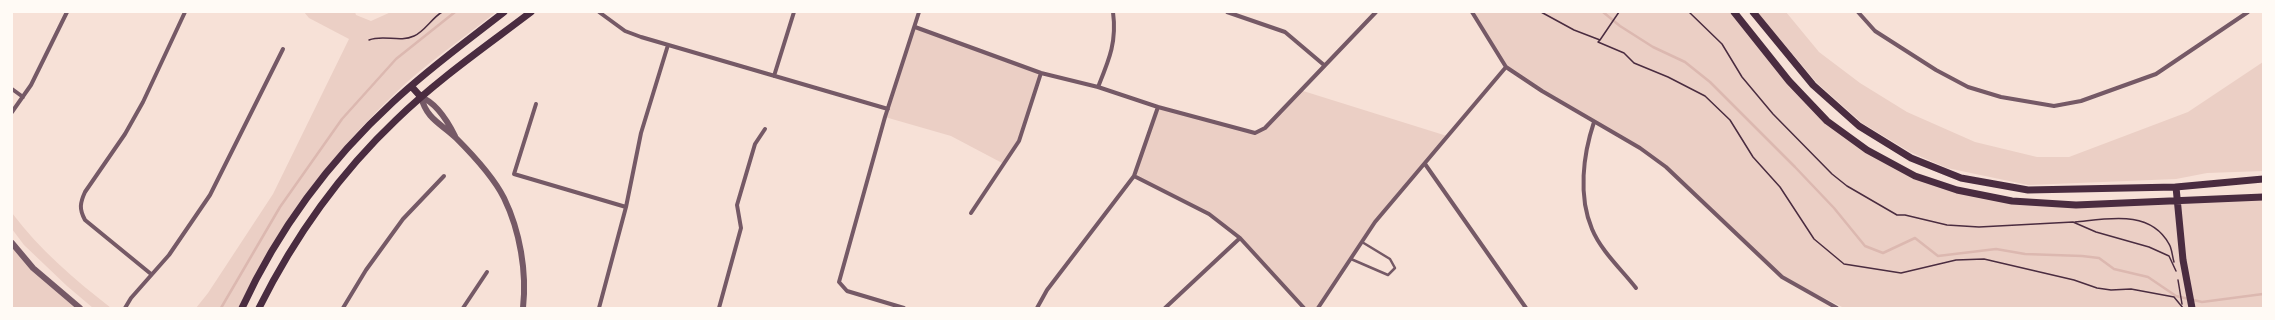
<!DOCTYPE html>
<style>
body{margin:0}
#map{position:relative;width:2275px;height:320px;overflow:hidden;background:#f7e1d7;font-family:Poppins,sans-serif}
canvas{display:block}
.frame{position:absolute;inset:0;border:13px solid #fffaf5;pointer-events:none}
</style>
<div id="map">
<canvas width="2275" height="320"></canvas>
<div class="frame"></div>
</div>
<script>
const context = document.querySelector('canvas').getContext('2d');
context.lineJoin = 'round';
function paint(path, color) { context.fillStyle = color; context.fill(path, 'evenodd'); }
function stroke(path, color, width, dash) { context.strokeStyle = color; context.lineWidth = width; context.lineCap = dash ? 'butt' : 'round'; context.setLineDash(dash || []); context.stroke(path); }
const green = new Path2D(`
 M304 12H355L356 15 371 21 391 12H496C466 36 434 58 406 83 337 147 278 222 239 308H196L208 293 273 194 349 39 309 18Z
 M1472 12H1734L1827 121 1867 150 1915 176 2012 201 2076 205 2263 197V308H1844L1782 277 1666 167 1506 67Z
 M1757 12H1786L1819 52 1860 83 1907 112 1975 142 2037 157H2069L2188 112 2263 62V171L2207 173 2176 179 2028 185 1947 168 1910 152 1862 123 1817 83Z
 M915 27 1041 73 1019 141 1004 164 951 136 885 117Z
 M1300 90 1447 136 1375 222 1318 308H1304L1240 238 1209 214 1134 176 1158 107 1255 133 1265 128Z
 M12 213C40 250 74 279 111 308H93L67 286 24 245 12 229Z
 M12 243 33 268 80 308H12Z`);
const stream = new Path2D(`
 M1603 12 1620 26 1653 47 1685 62 1710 82 1795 167 1834 208 1865 246 1883 253 1915 238 1938 256 1996 249 2025 254 2082 256 2099 258 2114 269 2148 277 2176 296 2202 302 2263 294
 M221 308 280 207 342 119 396 59 455 12`);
const path = new Path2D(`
 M1541 12 1574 30 1600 40
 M1689 12 1722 44 1742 77 1773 114 1832 174 1847 186 1897 215H1905L1947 225 1979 227 2073 222 2096 232 2149 247 2169 256 2176 271
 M369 40C384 34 399 43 414 36 424 32 432 18 442 12
 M1600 40 1598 42 1624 53 1634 63 1668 77 1705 96 1730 120 1753 157 1780 187 1814 239 1844 264 1901 273 1956 260 1984 259 2074 280 2097 288 2111 290 2131 289 2174 297 2183 308
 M1600 40 1619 12
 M2075 222C2107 219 2150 209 2169 244 2172 248 2172 256 2174 262
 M2178 280 2182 304`);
const service = new Path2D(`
 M1351 259 1388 275 1395 268 1390 259 1362 242`);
const minor = new Path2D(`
 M599 12 625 31 641 37 888 109
 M1227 12 1285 32 1324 65
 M1472 12 1506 67 1542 91 1640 148 1666 167 1782 277 1837 308
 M1858 12 1875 31 1936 70 1968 87 2001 97 2054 106 2081 101 2156 74 2248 12
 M915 27 1041 73 1098 87 1158 107 1255 133 1265 128 1376 12
 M774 76 794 12
 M1098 87C1109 60 1117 42 1113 12
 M12 89 23 97
 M536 104 514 174 626 207
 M12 112 31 85 67 12
 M1594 122C1583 155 1578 196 1592 229 1601 251 1622 270 1636 288
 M1425 164 1526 308
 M1134 176 1209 214 1240 238 1304 308
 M971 213 1019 141 1041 73
 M151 274 85 220C79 209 80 203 85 192L125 134 143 102 185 12
 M125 308 131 298 169 255 210 195 283 49
 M343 308 366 270 403 219 444 176
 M463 308 487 272
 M599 308 626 207 641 133 668 45
 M719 308 741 228 737 205 755 144 765 129
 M904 308 847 291 839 282 885 117 919 12
 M1037 308 1047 290 1134 176 1158 107
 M1165 308 1240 238
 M1318 308 1375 222 1506 67`);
const tertiary = new Path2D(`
 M421 97C427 120 442 124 456 138 473 155 493 176 504 198 520 231 527 272 523 308
 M421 97C437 103 448 122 455 136
 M12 243 33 268 80 308`);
const secondary = new Path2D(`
 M1734 12 1789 81 1827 121 1867 150 1915 176 1957 190 2012 201 2076 205 2263 197
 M1753 12 1813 85 1859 126 1911 158 1961 178 2028 190 2176 187 2263 179
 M411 86 421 97
 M2176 187 2183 260 2192 308
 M242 308C278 230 330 160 393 102 428 69 467 41 504 12
 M259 308C294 238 339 174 396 120 437 80 485 47 531 12`);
paint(green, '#ebcfc5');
stroke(stream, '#dcb8b0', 2.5);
stroke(path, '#4a2c40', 1.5);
stroke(service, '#755966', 2.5);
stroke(minor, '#755966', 4);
stroke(tertiary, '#755966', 6);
stroke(secondary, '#4a2c40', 7);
</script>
